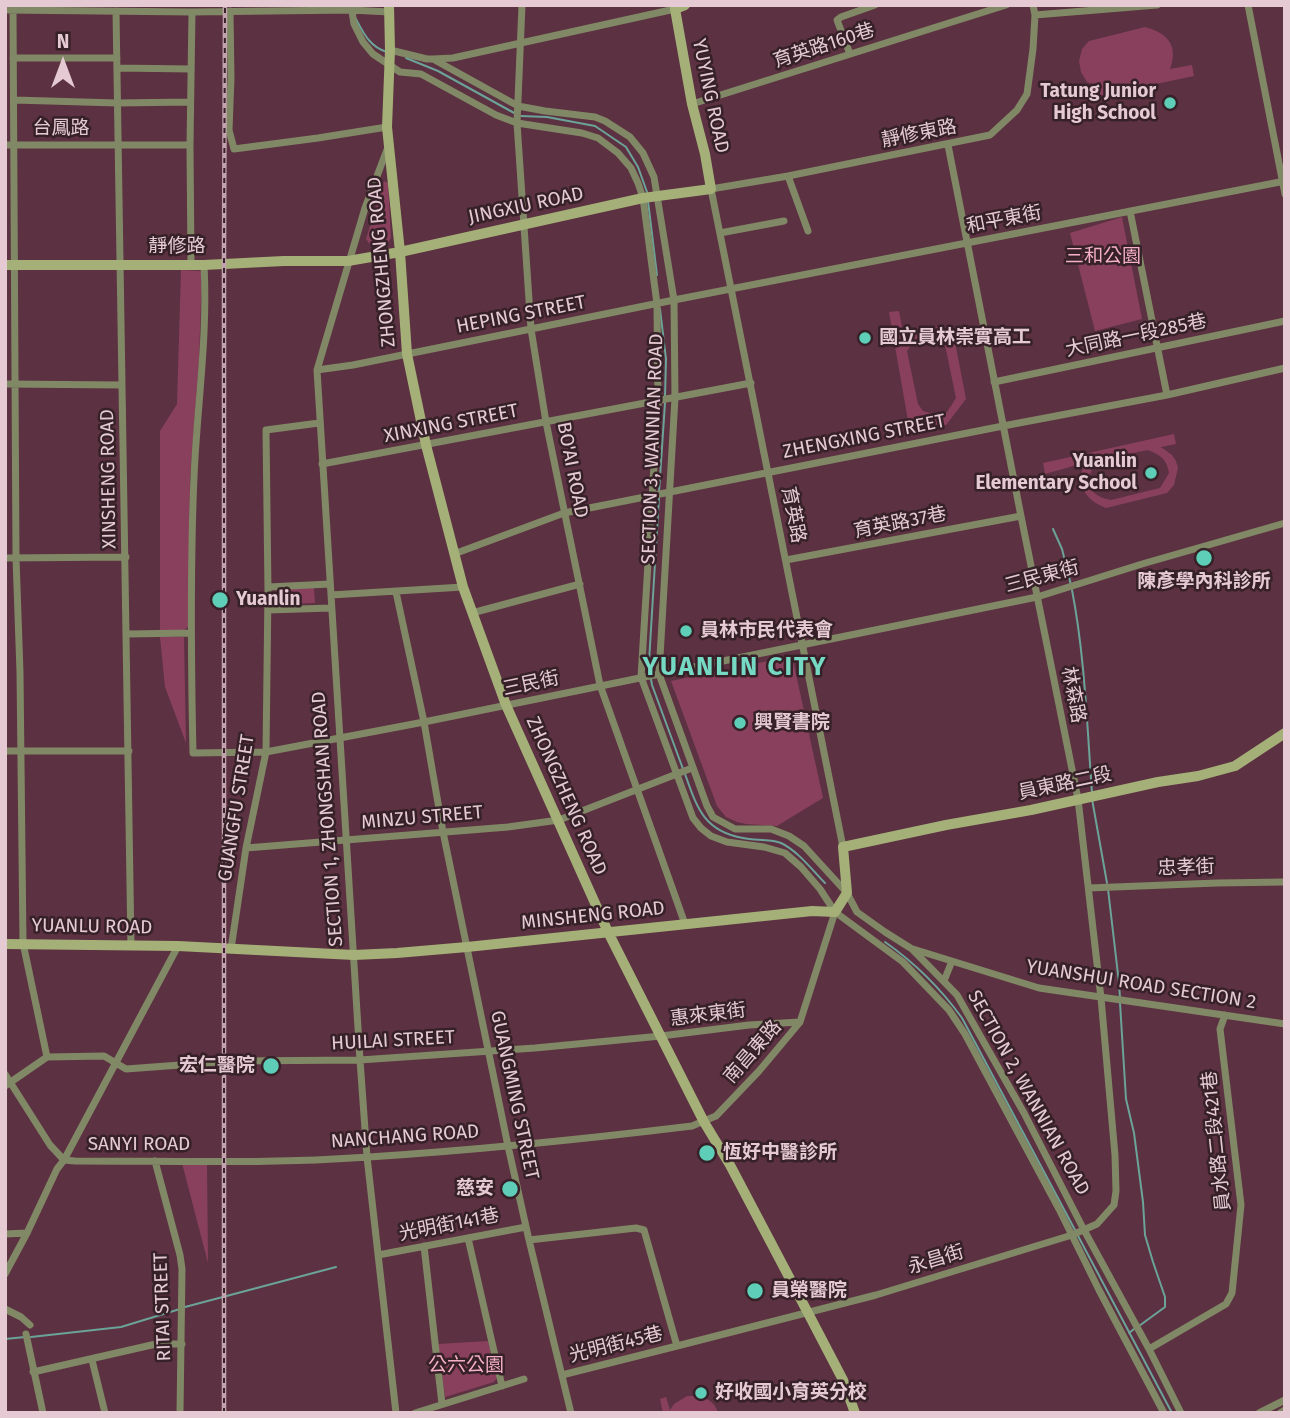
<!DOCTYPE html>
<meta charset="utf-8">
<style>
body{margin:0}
#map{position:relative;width:1290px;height:1418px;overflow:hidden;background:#5c3141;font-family:"Fira Sans",sans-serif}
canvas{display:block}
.frame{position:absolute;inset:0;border:7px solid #e6cad3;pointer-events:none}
.north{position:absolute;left:28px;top:28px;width:70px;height:70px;-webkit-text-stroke:5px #352127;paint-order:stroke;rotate:0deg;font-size:19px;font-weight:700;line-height:28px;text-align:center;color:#e6cad3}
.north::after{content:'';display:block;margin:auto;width:24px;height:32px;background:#e6cad3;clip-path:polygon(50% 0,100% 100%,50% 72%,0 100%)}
</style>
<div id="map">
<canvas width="1290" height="1418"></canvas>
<div class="frame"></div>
<div class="north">N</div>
</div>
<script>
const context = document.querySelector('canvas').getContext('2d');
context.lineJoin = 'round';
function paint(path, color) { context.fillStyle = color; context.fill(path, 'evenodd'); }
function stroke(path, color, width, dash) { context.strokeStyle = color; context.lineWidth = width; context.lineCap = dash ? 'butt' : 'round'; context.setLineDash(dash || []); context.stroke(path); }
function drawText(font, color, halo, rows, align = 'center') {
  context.font = font + ' "Fira Sans","Noto Sans TC",sans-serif'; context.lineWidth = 5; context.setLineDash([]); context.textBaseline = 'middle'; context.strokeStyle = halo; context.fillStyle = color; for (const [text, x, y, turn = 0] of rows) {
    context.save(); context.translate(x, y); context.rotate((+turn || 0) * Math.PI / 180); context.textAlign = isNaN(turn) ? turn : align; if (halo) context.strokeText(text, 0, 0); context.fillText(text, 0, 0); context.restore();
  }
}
const green = new Path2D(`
 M1145 27C1167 33 1179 45 1170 69L1192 65 1194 76 1079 100 1077 91 1098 86 1087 82 1081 72 1079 61 1082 49 1089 41Z
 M384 181 388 183 391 238 387 244 371 246 366 239Z
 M1122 217 1142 319 1095 331 1070 233Z
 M181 270 202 271 199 359 190 479 188 627 183 631H160V431L177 404Z
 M899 311 904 338 918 327 924 326 937 327 950 335 955 342 966 399 946 425H935L918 419 919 430 910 432 889 312ZM921 336C930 335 939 337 945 345L956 398 947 412 940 416 923 411 918 404 907 351 913 343Z
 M1174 434 1176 444 1161 447 1172 455 1176 461 1178 468 1174 485 1167 493 1106 508C1084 499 1077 486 1084 463L1045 474 1043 463ZM1148 450C1161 455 1167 460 1169 473L1160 488 1111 500C1086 496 1084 478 1098 460Z
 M314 588 315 603 279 604V589Z
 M160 637H184L186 743 165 687Z
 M792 656 823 798 777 826 746 824 737 822 726 817 717 806 671 681Z
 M182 1163H207L208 1263Z
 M488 1341 497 1378 494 1382 445 1397 438 1344Z
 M687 1396C701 1396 714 1398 718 1413H663L660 1399 666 1397 670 1410 674 1404Z`);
const stream = new Path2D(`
 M356 19C364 34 370 47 387 52
 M406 58 438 71 516 114
 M521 116 547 117 595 126 626 147 638 167 647 192
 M648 201 657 275
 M660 309 666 359 665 397
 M659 492 665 403
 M1053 529 1062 549 1071 585
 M1072 590C1085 657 1087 726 1092 793
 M650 673 649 662 659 497
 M651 679 652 685 683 769
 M685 774C697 808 704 831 743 838 755 841 768 838 781 843 798 851 812 870 825 883
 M1092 799 1107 883
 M1108 889 1119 983 1120 998
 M885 942C915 963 941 989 962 1018L1075 1230
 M1120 1003 1126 1099 1134 1133 1143 1202 1145 1235 1153 1262 1165 1297V1307L1139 1326
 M1077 1234 1172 1413
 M185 1307 336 1267
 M1129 1333 1134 1329
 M31 1337 121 1327 180 1309
 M5 1339 25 1337`);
const street = new Path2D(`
 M351 5 354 24 363 42 373 54 400 72 421 74 496 115 517 123 582 133 598 138 618 153 631 168 638 183 643 198 657 304 658 401 641 677 693 818 701 828 711 836 727 842 764 847 785 853 801 867 820 889 835 912 903 962 949 1010 965 1034 1059 1209 1099 1290 1164 1413
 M522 5 517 123 531 329 546 422 600 685 685 924
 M1248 5 1285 194
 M13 9 16 558 20 672 23 943 47 1057
 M5 10 192 12 351 10 389 12
 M116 11 131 946
 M230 11 231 78 229 130 234 149 318 138 387 127
 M1035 15 1157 5
 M390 50 427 59H433L518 106 545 111 595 117 605 121 630 137 643 153 654 177 674 300 675 398 659 674 707 806 713 817 735 829H771L789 836 804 846 847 893 857 912 885 932 912 949 957 995 1024 1113 1084 1230 1149 1349 1181 1413
 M850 54 837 20 841 17 875 5
 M13 58H117
 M433 59 453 58 675 9 674 6
 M117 68 191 69
 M14 100 117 103 190 102
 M692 104 1006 5
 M5 145H190
 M388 147 365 208 317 370 360 1060 367 1157 396 1413
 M788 176 808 231
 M1130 211 1167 395
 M720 233 784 221
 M191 264 190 145 192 12
 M204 265C208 336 197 406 194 477 190 569 191 661 193 753L266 752 424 722 1037 597 1142 564 1285 523
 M317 370 353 365 674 300 1285 181
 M994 382 1285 321
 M5 384 122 385
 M322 464 751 383
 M454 554 564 513 1003 426 1167 395 1285 368
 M5 558 126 557
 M786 560 1021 516
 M268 587 330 584
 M396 592 424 722 443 832 508 1146 529 1240 636 1228 644 1230 677 1346 876 1295 1072 1235 1097 1224 1114 1205 1116 1191 1115 1155 1101 998 1078 799 1021 516 948 145
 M331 595 463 587
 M268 610 331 608
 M472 613 580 584
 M127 634 191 633
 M5 751H129
 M843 847 711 189 788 176 990 135 1017 110 1027 94 1033 49 1035 15 1033 5
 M246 848 508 827 559 820 692 768
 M1089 888 1217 883 1285 882
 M231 949 246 848 266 752 268 591 266 430 319 423
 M913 949 1039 988 1285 1024
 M944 981 952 961
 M5 1074 50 1145 64 1160 75 1161C173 1161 272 1164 369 1157 477 1150 585 1139 692 1126L716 1116 759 1071 800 1022 835 912
 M5 1086 47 1057 104 1056 126 1069 234 1061 360 1060 535 1048 661 1036 749 1025 800 1022
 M155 1161 180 1255 182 1269 180 1413
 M5 1234 27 1233
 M468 1238 502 1386
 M529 1240 571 1413
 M424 1246 442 1404
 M378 1255 526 1227
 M5 1274 27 1233 57 1169 64 1160 178 946
 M5 1309 21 1317 30 1325
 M26 1334 43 1413
 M1149 1349 1226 1304 1232 1293 1241 1205 1220 1029 1225 1015
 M92 1360 105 1413
 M33 1372 156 1344H182
 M562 1375 677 1346
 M415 1413 524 1379
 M1259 1413 1285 1400
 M1280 1413 1285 1410`);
const secondary = new Path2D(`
 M389 5 390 50 387 127 400 252 407 354 426 445 463 587 506 705 608 932 704 1122 730 1165 808 1313 843 1380 855 1413
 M5 265H204L284 261H348L400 252 643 198 711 189 705 154 692 104 675 9 685 5
 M5 944 178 946 354 955 397 953 467 947 812 911 835 912 847 893 843 847 946 825 1031 810 1158 782 1198 776 1235 766 1285 733`);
const rail = new Path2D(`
 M224 1413V249L225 5`);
const markers = [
 [1170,103,7,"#5eceb8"],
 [865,338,7,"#5eceb8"],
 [1151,473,7,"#5eceb8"],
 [1204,558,9,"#5eceb8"],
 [220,600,9,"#5eceb8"],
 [686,631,7,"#5eceb8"],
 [740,723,7,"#5eceb8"],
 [271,1066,9,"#5eceb8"],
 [707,1153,9,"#5eceb8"],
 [510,1189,9,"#5eceb8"],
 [755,1291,9,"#5eceb8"],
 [701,1393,7,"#5eceb8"]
];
const streetNames = [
 ["育英路160巷",824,46,-18],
 ["YUYING ROAD",710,96,78],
 ["台鳳路",61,129],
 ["靜修東路",919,134,-11],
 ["JINGXIU ROAD",526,206,-12],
 ["和平東街",1004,220,-11],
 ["靜修路",177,247],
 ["ZHONGZHENG ROAD",382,262,-95],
 ["HEPING STREET",521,315,-11],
 ["大同路一段285巷",1136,336,-12],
 ["XINXING STREET",451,424,-11],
 ["ZHENGXING STREET",864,437,-11],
 ["SECTION 3, WANNIAN ROAD",653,449,-88],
 ["BO'AI ROAD",572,470,79],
 ["XINSHENG ROAD",109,479,-91],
 ["育英路",793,515,79],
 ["育英路37巷",900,523,-11],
 ["三民東街",1042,577,-15],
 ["三民街",531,684,-12],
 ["林森路",1073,695,79],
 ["員東路二段",1065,784,-12],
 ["ZHONGZHENG ROAD",566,796,66],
 ["GUANGFU STREET",237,808,-81],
 ["MINZU STREET",422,818,-5],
 ["SECTION 1, ZHONGSHAN ROAD",328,819,-94],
 ["忠孝街",1186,868,-2],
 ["MINSHENG ROAD",593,916,-6],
 ["YUANLU ROAD",92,927,1],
 ["YUANSHUI ROAD SECTION 2",1141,985,9],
 ["惠來東街",708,1015,-7],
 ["HUILAI STREET",393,1041,-3],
 ["南昌東路",753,1052,-49],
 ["SECTION 2, WANNIAN ROAD",1028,1093,61],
 ["GUANGMING STREET",514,1095,78],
 ["NANCHANG ROAD",405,1137,-4],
 ["員水路二段421巷",1217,1141,-96],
 ["SANYI ROAD",139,1145],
 ["光明街141巷",449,1225,-11],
 ["永昌街",936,1260,-17],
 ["RITAI STREET",163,1307,-92],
 ["光明街45巷",616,1345,-14]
];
const poiNames = [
 ["Tatung Junior",1156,92,"right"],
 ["High School",1156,114,"right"],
 ["國立員林崇實高工",879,338],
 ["Yuanlin",1137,462,"right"],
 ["Elementary School",1137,484,"right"],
 ["陳彥學內科診所",1204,582,"center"],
 ["Yuanlin",236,600],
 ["員林市民代表會",700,631],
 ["興賢書院",754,723],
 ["宏仁醫院",255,1066,"right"],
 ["恆好中醫診所",723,1153],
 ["慈安",494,1189,"right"],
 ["員榮醫院",771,1291],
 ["好收國小育英分校",715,1393]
];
const parkNames = [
 ["三和公園",1103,257],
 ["公六公園",466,1366]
];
const districtNames = [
 ["YUANLIN CITY",735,668]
];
paint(green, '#89405c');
stroke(stream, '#6ba399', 2);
stroke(street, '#818866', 7);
stroke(secondary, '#a4b078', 10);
stroke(rail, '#c2a2ad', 4.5);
stroke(rail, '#352127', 2, [5]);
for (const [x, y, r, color] of markers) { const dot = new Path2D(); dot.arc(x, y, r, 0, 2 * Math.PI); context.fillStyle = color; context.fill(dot); stroke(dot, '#352127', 2.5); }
drawText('19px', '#e6cad3', '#352127', streetNames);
drawText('bold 19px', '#e6cad3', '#352127', poiNames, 'left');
drawText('19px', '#f5afc6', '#352127', parkNames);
context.letterSpacing = '2px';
drawText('bold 26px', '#75d9c4', '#352127', districtNames);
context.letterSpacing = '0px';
</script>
